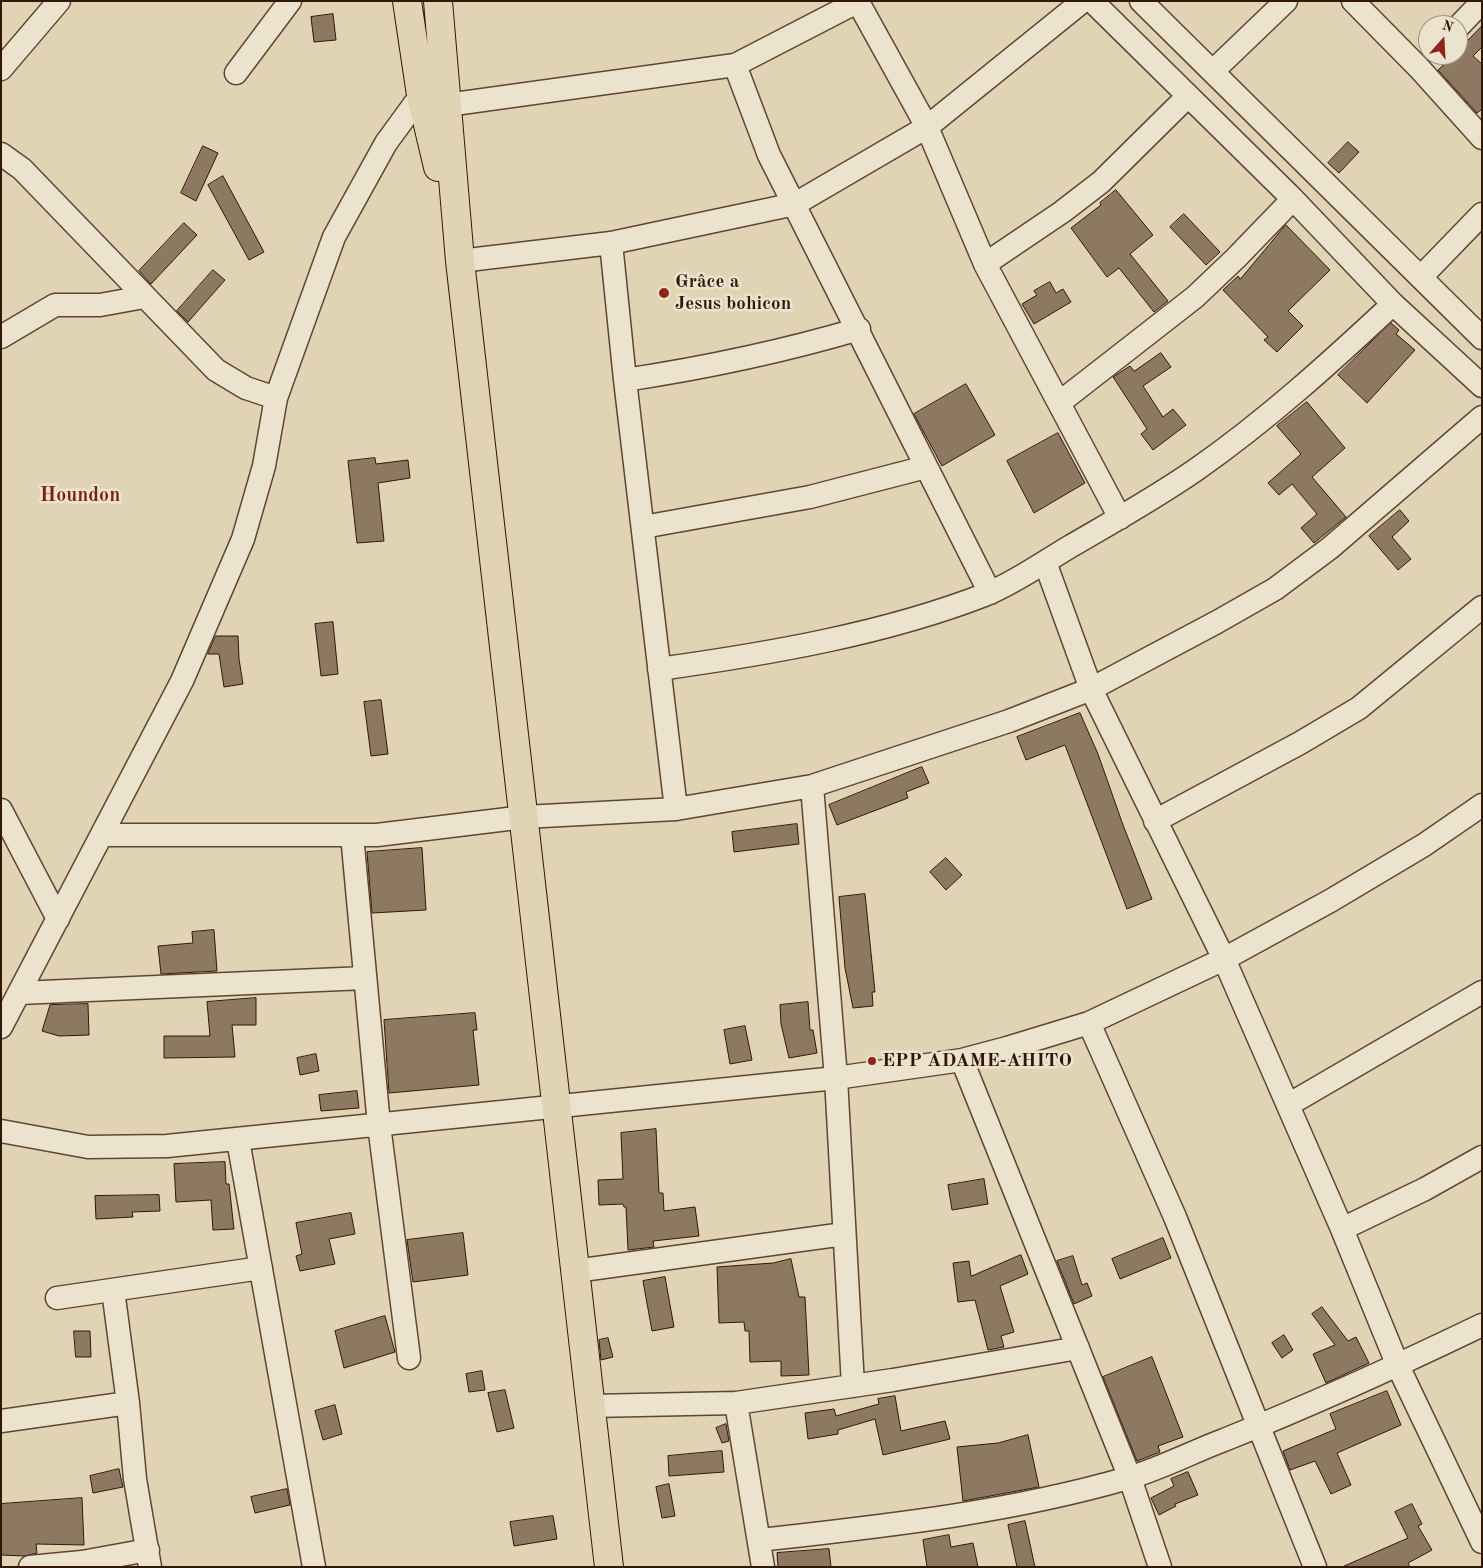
<!DOCTYPE html>
<meta charset="utf-8">
<style>
body{margin:0}
#map{position:relative;width:1483px;height:1568px;overflow:hidden;background:#e1d4b5;font-family:"Old Standard TT",serif}
canvas{display:block}
.frame{position:absolute;inset:0;border:2px solid #321707;pointer-events:none}
.north{position:absolute;left:1418px;top:15px;width:50px;height:50px;box-sizing:border-box;background:#ece3cf;border:1px solid #a2917f;border-radius:50%;rotate:19deg;font-size:14px;font-weight:700;line-height:20px;text-align:center;color:#321707}
.north::after{content:'';display:block;margin:auto;width:18px;height:22px;background:#8f2418;clip-path:polygon(50% 0,100% 100%,50% 72%,0 100%)}
</style>
<div id="map">
<canvas width="1483" height="1568"></canvas>
<div class="frame"></div>
<div class="north">N</div>
</div>
<script>
const context = document.querySelector('canvas').getContext('2d');
context.lineJoin = 'round';
function paint(path, color) { context.fillStyle = color; context.fill(path, 'evenodd'); }
function stroke(path, color, width, dash) { context.strokeStyle = color; context.lineWidth = width; context.lineCap = dash ? 'butt' : 'round'; context.setLineDash(dash || []); context.stroke(path); }
function drawText(font, color, halo, rows, align = 'center') {
  context.font = font + ' "Old Standard TT",serif'; context.lineWidth = 5; context.setLineDash([]); context.textBaseline = 'middle'; context.strokeStyle = halo; context.fillStyle = color; for (const [text, x, y, turn = 0] of rows) {
    context.save(); context.translate(x, y); context.rotate((+turn || 0) * Math.PI / 180); context.textAlign = isNaN(turn) ? turn : align; if (halo) context.strokeText(text, 0, 0); context.fillText(text, 0, 0); context.restore();
  }
}
const building = new Path2D(`
 M333 14 336 40 314 42 311 17Z
 M1482 26V47L1473 56 1482 64V109L1477 113 1438 70 1454 55H1458V51Z
 M1348 142 1359 152 1339 173 1328 163Z
 M203 146 218 153 196 201 181 193Z
 M223 176 264 252 249 260 208 185Z
 M1116 190 1153 235 1130 254 1168 301 1154 312 1119 268 1107 277 1071 228 1101 205 1100 203Z
 M1184 214 1220 252 1206 265 1170 227Z
 M184 223 197 235 151 284 139 271Z
 M1286 225 1330 270 1288 311 1303 326 1277 352 1264 340 1268 337 1223 290 1238 276 1240 279Z
 M213 270 225 280 188 322 177 311Z
 M1050 282 1056 293 1063 289 1071 302 1034 324 1022 304 1037 295 1034 291Z
 M1391 323 1399 330 1396 334 1415 350 1367 403 1338 375Z
 M1161 353 1171 367 1143 386 1163 417 1173 409 1186 425 1153 450 1141 434 1147 429 1113 377 1130 366 1134 371Z
 M966 384 995 435 942 466 914 414Z
 M1307 402 1345 448 1312 477 1346 517 1314 543 1301 528 1317 514 1292 484 1279 495 1268 483 1301 454 1277 426Z
 M1058 433 1085 483 1034 513 1007 461Z
 M375 458 376 464 408 460 410 478 378 483 384 541 357 543 348 461Z
 M1400 510 1409 521 1392 537 1411 559 1398 570 1369 536Z
 M333 622 338 674 321 676 315 624Z
 M216 636H238L239 659 243 684 224 687 219 654H208Z
 M381 700 388 754 371 756 364 702Z
 M1080 713 1098 754 1123 825 1152 899 1127 909 1065 745 1026 760 1017 737Z
 M922 767 929 783 906 792 908 798 837 825 829 805Z
 M797 824 799 844 734 852 732 832Z
 M422 848 426 910 372 913 367 852Z
 M946 858 962 875 946 890 930 872Z
 M865 894 875 992H872L873 1006 853 1008 845 968 839 897Z
 M214 930 217 971 161 974 158 946 193 943 192 932Z
 M256 998V1025H232L235 1057 164 1058V1036H210L207 1002Z
 M808 1002 810 1030H813L817 1053 789 1058 781 1024 780 1005Z
 M88 1004 89 1035 59 1036 42 1031 50 1005Z
 M475 1013 477 1030H473L479 1085 389 1093 384 1020Z
 M745 1026 752 1060 730 1064 724 1030Z
 M316 1054 319 1071 300 1075 297 1058Z
 M357 1091 359 1108 321 1111 319 1095Z
 M656 1129 659 1193H663L664 1211 695 1207 699 1236 653 1241 654 1247 628 1250 626 1207H624L623 1204 599 1205 598 1180 623 1179 621 1133Z
 M225 1162 226 1184H229L234 1229 213 1230 211 1200 176 1202 174 1164Z
 M984 1179 988 1204 952 1210 948 1185Z
 M159 1195 160 1211 132 1212 133 1217 96 1219 95 1196Z
 M351 1213 355 1234 329 1239 335 1264 300 1271 296 1256 302 1254 296 1223Z
 M463 1233 468 1275 413 1282 407 1240Z
 M1163 1238 1171 1258 1120 1279 1112 1259Z
 M1021 1255 1028 1274 1000 1286 1014 1332 1001 1336 1004 1347 988 1350 975 1300 958 1302 953 1263 969 1261 971 1276Z
 M1073 1256 1082 1285 1087 1283 1092 1296 1074 1304 1057 1261Z
 M791 1259 799 1297H805L809 1375 781 1376V1361L750 1362 749 1331H745L744 1322 719 1323 717 1267 773 1263Z
 M665 1277 674 1327 652 1331 643 1281Z
 M1322 1307 1348 1341 1356 1337 1369 1363 1326 1383 1313 1354 1335 1345 1312 1314Z
 M385 1316 395 1352 344 1368 335 1331Z
 M74 1331H90L91 1357H76Z
 M1284 1335 1293 1350 1282 1358 1272 1343Z
 M608 1338 613 1357 601 1360 599 1340Z
 M1152 1357 1183 1437 1158 1446 1160 1452 1137 1461 1103 1377Z
 M482 1371 485 1390 469 1392 466 1374Z
 M505 1390 514 1428 497 1432 488 1393Z
 M1387 1391 1401 1425 1337 1453 1351 1485 1331 1494 1315 1461 1290 1470 1283 1451 1336 1429 1330 1414Z
 M895 1396 901 1431 945 1421 950 1439 883 1455 875 1419 838 1430V1434L808 1439 805 1413 834 1409 836 1416 879 1404 878 1399Z
 M335 1405 342 1434 323 1440 315 1411Z
 M726 1424 729 1441 722 1443 716 1428Z
 M1028 1435 1039 1487 963 1501 957 1447 998 1443Z
 M722 1451 724 1472 669 1476 668 1456Z
 M119 1469 123 1487 93 1493 90 1476Z
 M1188 1472 1198 1495 1175 1504 1176 1506 1159 1515 1151 1498 1174 1486 1171 1479Z
 M669 1484 675 1516 662 1518 656 1487Z
 M287 1489 290 1505 255 1513 251 1497Z
 M82 1498 84 1545 36 1544 37 1553 24 1556 1 1555V1504Z
 M1412 1504 1422 1524 1418 1526 1432 1550 1408 1563 1410 1567H1342L1408 1538 1395 1512Z
 M553 1516 557 1539 514 1546 510 1522Z
 M1025 1521 1035 1567H1017L1008 1525Z
 M949 1535 951 1547 973 1543 978 1567H927L923 1540Z
 M829 1549 831 1567H778L777 1553Z`);
const minor = new Path2D(`
 M1092 1 1293 199 1393 304 1482 386
 M1141 1 1482 338
 M1353 1 1419 68 1482 138
 M858 2 927 127 985 264 1120 518
 M1458 27 1482 2
 M735 65 769 155 990 593
 M1 69 59 1
 M1213 71 1286 1
 M236 73 290 1
 M447 105 735 65 859 1
 M1 154 22 169 216 370 246 388 276 398
 M611 243 625 380 676 809
 M460 261 611 243 795 204 927 127 1083 1
 M985 264 1062 212 1101 182 1188 96
 M1421 277 1482 214
 M1 337 55 305H100L144 297
 M625 380C704 368 781 352 859 329
 M1059 403 1195 297 1236 258 1293 199
 M643 527 810 497 926 467
 M1045 562 1091 689 1224 959 1342 1229 1398 1366 1482 1542
 M659 669C767 654 885 634 987 594 1016 582 1044 562 1071 546 1114 521 1157 497 1197 469 1267 420 1331 362 1393 304
 M812 786 836 1078 853 1386
 M1 810 58 919
 M1155 821 1300 743 1359 708 1482 607
 M102 835H377L524 817 676 809 812 786 1009 721 1091 689 1217 622 1275 589 1330 548 1482 417
 M352 835 379 1125 409 1358
 M19 993 365 978
 M1089 1023 1175 1217 1315 1567
 M1 1027 182 681 243 539 264 466 276 398 334 237 386 143 421 95
 M962 1060 1130 1478 1160 1567
 M1288 1105 1482 992
 M1 1131 88 1147 167 1146 836 1078 962 1060 1007 1048 1089 1023 1224 959 1330 901 1424 845 1482 805
 M238 1140 314 1567
 M1342 1229 1425 1189 1482 1157
 M575 1271 844 1234
 M113 1290 128 1403 135 1479 150 1567
 M57 1298 261 1268
 M736 1403 763 1567
 M591 1406 736 1403 893 1380 1078 1348
 M1 1421 128 1403
 M760 1540C884 1526 1007 1513 1128 1478 1160 1469 1192 1452 1224 1440 1311 1405 1397 1366 1482 1325
 M30 1567 82 1562 148 1550`);
const major = new Path2D(`
 M407 1 421 95 438 167
 M438 1 460 261 609 1567`);
const markers = [
 [664,293,6,"#8f2418"],
 [872,1061,5,"#8f2418"]
];
const poiNames = [
 ["Grâce a",675,282],
 ["Jesus bohicon",675,304],
 ["EPP ADAME-AHITO",882,1061]
];
const neighbourhoodNames = [
 ["Houndon",80,496]
];
paint(building, '#8d7961');
stroke(building, '#321707', 1);
stroke(minor, '#5e4632', 25);
stroke(major, '#321707', 30);
stroke(minor, '#ece3cf', 22);
stroke(major, '#e1d4b5', 28);
for (const [x, y, r, color] of markers) { const dot = new Path2D(); dot.arc(x, y, r, 0, 2 * Math.PI); context.fillStyle = color; context.fill(dot); stroke(dot, '#ece3cf', 2); }
drawText('bold 19px', '#321707', '#ece3cf', poiNames, 'left');
drawText('bold 20px', '#7a1f14', '#ece3cf', neighbourhoodNames);
</script>
